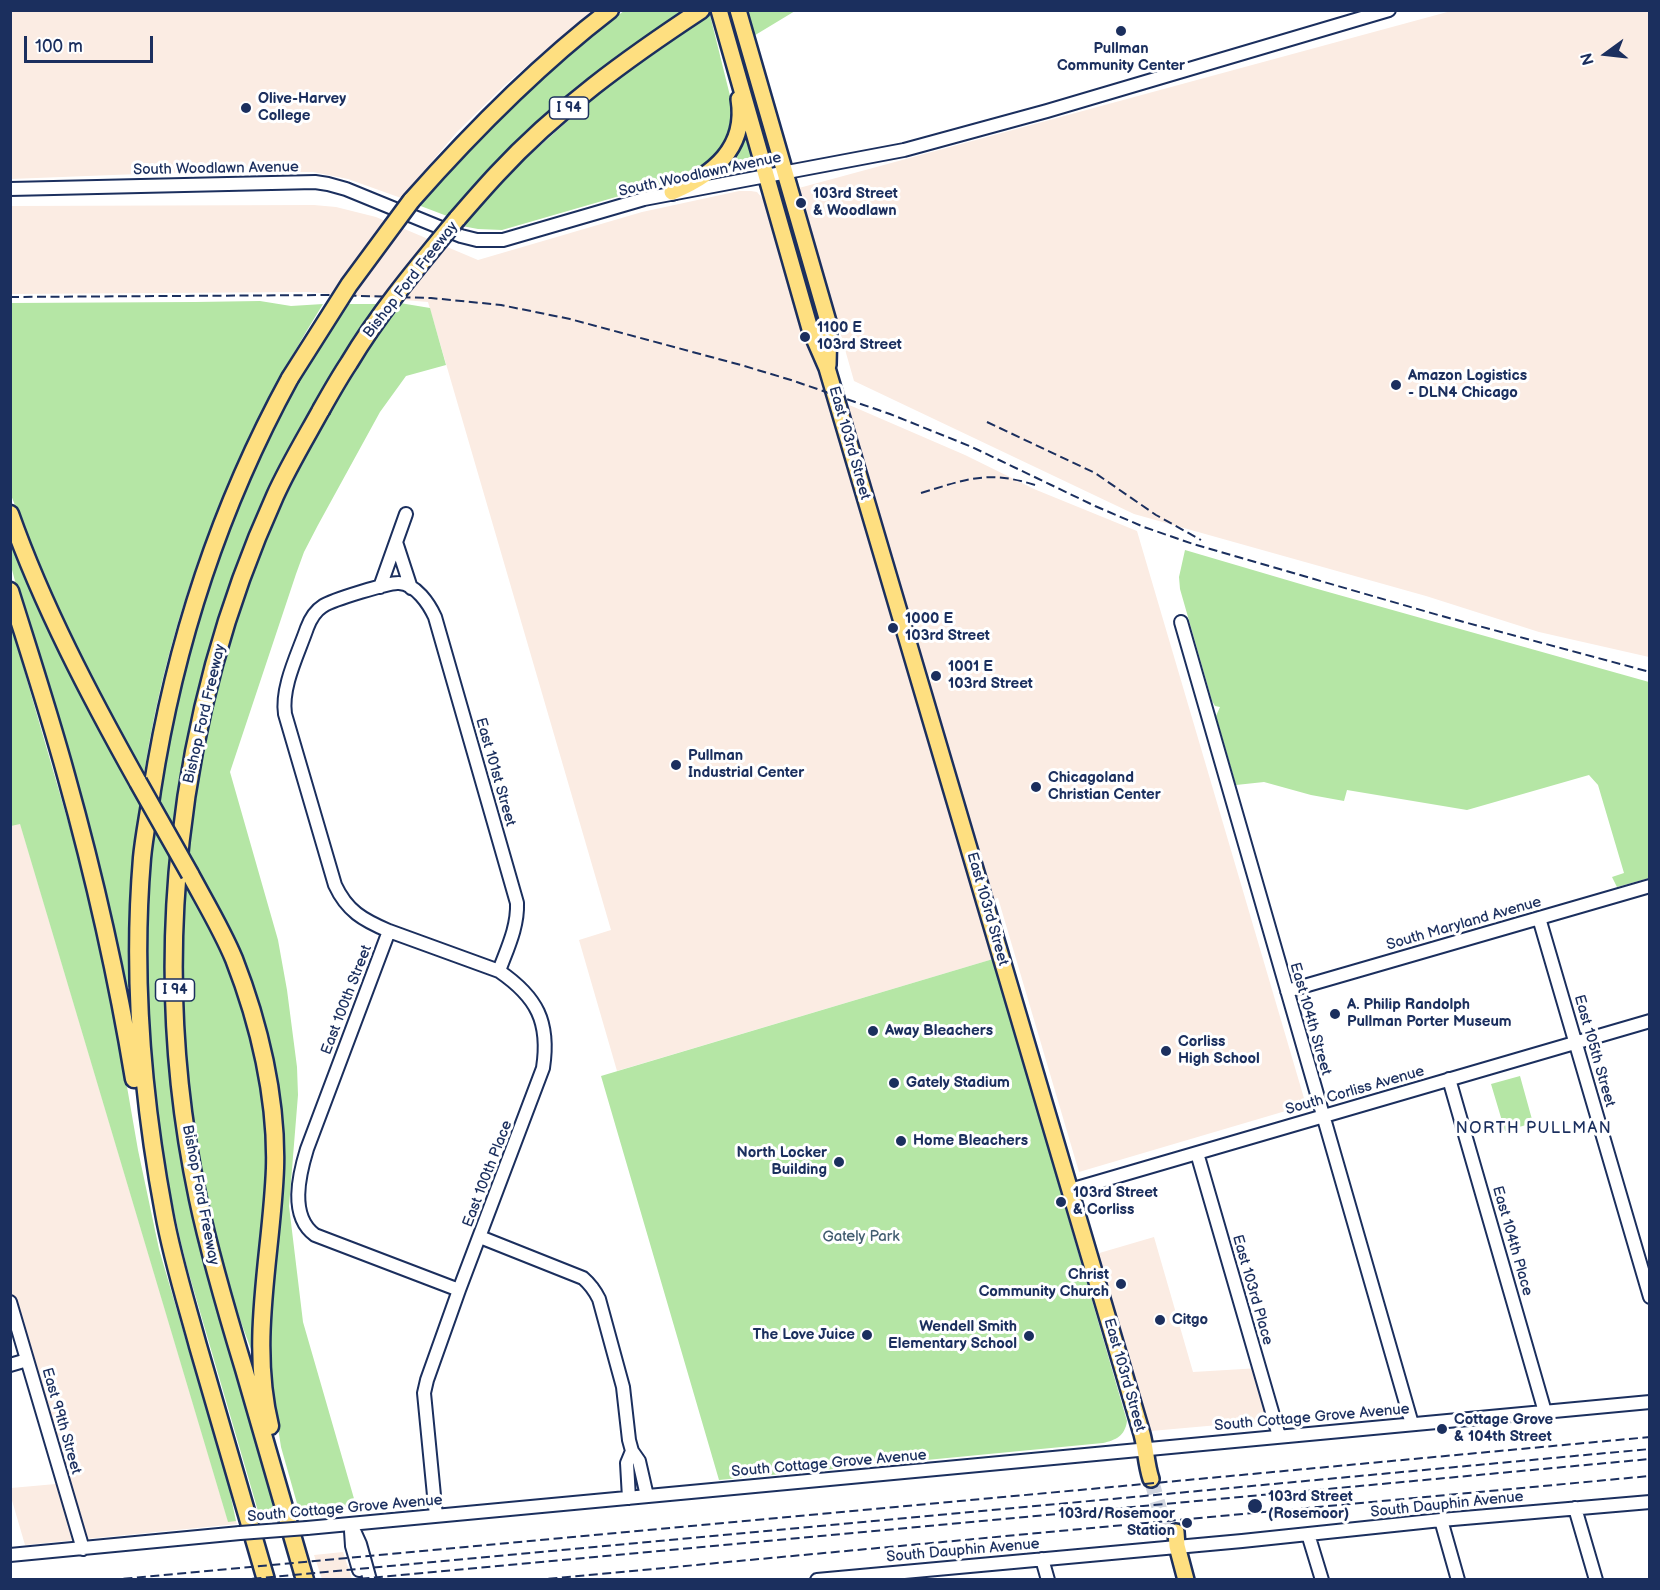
<!DOCTYPE html>
<style>
body{margin:0}
#map{position:relative;width:1660px;height:1590px;overflow:hidden;background:#fff;font-family:"Balsamiq Sans",sans-serif}
canvas{display:block}
.frame{position:absolute;inset:0;border:12px solid #1b2f5e;pointer-events:none}
.north{position:absolute;left:1576px;top:24px;width:60px;height:60px;-webkit-text-stroke:4px #fff;paint-order:stroke;rotate:255deg;font-size:16px;font-weight:700;line-height:24px;text-align:center;color:#1b2f5e}
.north::after{content:'';display:block;margin:auto;width:21px;height:27px;background:#1b2f5e;clip-path:polygon(50% 0,100% 100%,50% 72%,0 100%)}
.scale{position:absolute;left:24px;top:36px;width:129px;height:27px;box-sizing:border-box;border:3px solid #1b2f5e;border-top:0;padding-left:8px;font-size:18px;line-height:21px;white-space:nowrap;color:#1b2f5e;-webkit-text-stroke:4px #fff;paint-order:stroke}
</style>
<div id="map">
<canvas width="1660" height="1590"></canvas>
<div class="frame"></div>
<div class="north">N</div>
<div class="scale">100 m</div>
</div>
<script>
const context = document.querySelector('canvas').getContext('2d');
context.lineJoin = 'round';
function paint(path, color) { context.fillStyle = color; context.fill(path, 'evenodd'); }
function stroke(path, color, width, dash) { context.strokeStyle = color; context.lineWidth = width; context.lineCap = dash ? 'butt' : 'round'; context.setLineDash(dash || []); context.stroke(path); }
function drawText(font, color, halo, rows, align = 'center') {
  context.font = font + ' "Balsamiq Sans",sans-serif'; context.lineWidth = 6; context.setLineDash([]); context.textBaseline = 'middle'; context.strokeStyle = halo; context.fillStyle = color; for (const [text, x, y, turn = 0] of rows) {
    context.save(); context.translate(x, y); context.rotate((+turn || 0) * Math.PI / 180); context.textAlign = isNaN(turn) ? turn : align; if (halo) context.strokeText(text, 0, 0); context.fillText(text, 0, 0); context.restore();
  }
}
const built = new Path2D(`
 M10 11H597L563 35 505 85 457 132 401 198 348 179 313 172H190L11 179Z
 M1451 11H1649V657L1539 632 1426 596 1134 514 854 381 799 188Z
 M739 191H751L757 192 769 206 825 385 993 959 617 1071 579 940 611 930 428 302 308 292 11 294 10 206 314 205 336 207 376 217 478 260 642 212Z
 M847 404 965 455 1034 489 1137 531 1306 1105 1079 1172 998 898 993 899Z
 M20 823 228 1521H236L237 1524 25 1545 11 1497V1488L67 1483 11 1291 10 826Z
 M1154 1237 1193 1372 1260 1368 1275 1420 1151 1431 1096 1254Z
 M343 1552 352 1579H322L314 1555Z`);
const green = new Path2D(`
 M624 11H686L499 161 447 216 418 205C482 135 547 65 624 11Z
 M745 11H795L752 37Z
 M710 15 736 120 724 153 692 175 502 230 478 229 462 226 522 162 591 100 624 75Z
 M744 129 752 155 751 156 752 167 714 175Z
 M260 301 291 306 323 304C233 448 170 606 144 774L111 716 70 637 39 568 11 495 10 303 195 302Z
 M400 303 430 308 446 365 406 376 380 412 318 525 304 552 296 574 230 772 278 940 287 990 297 1067 298 1095 289 1206 303 1322 357 1509 300 1514 281 1447 276 1415 270 1374 268 1338 274 1067 260 1009 246 968 232 935 189 854 191 827 196 790 208 726 219 678 240 609 259 557 278 512 314 441 367 349Z
 M345 304H378C350 344 325 385 301 427 290 447 279 467 269 487 219 594 187 710 174 827L158 799 183 668 215 563 254 467 282 409 300 375Z
 M10 541 25 577 67 668 140 801 132 881 129 941V987L123 988 11 566Z
 M1185 550 1314 588 1649 682V878L1617 887 1612 877 1624 873 1598 785 1589 775 1467 810 1347 790 1344 801 1311 795 1264 782 1236 785 1216 716 1220 707 1215 706 1212 701 1180 589 1179 577Z
 M11 625 75 846 92 912 118 1035 138 1150 159 1249 229 1488 236 1521 228 1522 20 824 11 826Z
 M154 827C158 834 168 847 170 855 171 862 167 890 166 900 165 935 164 969 165 1004 169 1179 228 1346 277 1512L273 1517 260 1518 187 1267C150 1120 138 978 154 827Z
 M185 882 216 939 239 996 257 1063 263 1096 267 1129 268 1163 255 1351 252 1352C242 1325 232 1298 225 1270 200 1183 185 1091 183 1001 182 961 184 922 185 882Z
 M993 959 1127 1421C1125 1436 1116 1440 1103 1443L719 1480 601 1076Z
 M1520 1076 1533 1123 1505 1131 1491 1084Z`);
const majorTunnel = new Path2D(`
 M1151 1479 1166 1532`);
const minor = new Path2D(`
 M10 189 315 182 328 184 346 189 461 236 477 240H503L644 199 904 150 1047 111 1389 10
 M396 542 411 588
 M380 587 406 514
 M1181 622 1412 1424
 M1539 918 1650 1297
 M389 931 499 971C537 997 550 1022 543 1068L459 1290 427 1380 424 1393 436 1516
 M1287 991 1650 886
 M1449 1079 1545 1412
 M1197 1153 1279 1436
 M1070 1190 1650 1021
 M480 1237 583 1278C590 1284 595 1291 599 1299L623 1387 629 1440 632 1451 639 1461 647 1496
 M459 1290 315 1235C289 1216 299 1175 307 1149L389 931C363 920 347 911 335 885L285 714C281 687 298 654 307 628 310 620 315 611 323 606 332 600 390 582 399 583 416 584 429 604 435 617L517 903C518 927 507 949 499 971
 M10 1302 83 1549
 M10 1365 27 1360
 M629 1498 627 1463 632 1451
 M1575 1508 1596 1580
 M1441 1520 1458 1580
 M351 1524 360 1544 370 1580
 M307 1528 1650 1402
 M351 1531 352 1546 359 1570
 M1308 1534 1322 1580
 M10 1555 240 1533
 M1042 1559 1048 1580
 M817 1580 1242 1541 1441 1520 1650 1502`);
const major = new Path2D(`
 M719 10 810 329 827 368 1142 1434C1146 1449 1146 1464 1151 1479
 M738 10 829 325 828 365
 M672 192C713 175 747 148 739 99
 M1176 1532 1177 1546 1186 1580`);
const highway = new Path2D(`
 M411 201C472 132 537 66 610 10
 M457 219C470 204 483 189 497 174 556 110 628 58 701 10
 M10 514C43 607 90 696 138 782
 M10 591C29 652 49 713 66 775 94 875 117 976 134 1079
 M190 874C205 902 222 930 234 959 259 1023 277 1098 275 1168 272 1253 249 1340 270 1426
 M266 1580C243 1502 220 1424 198 1346 186 1302 172 1258 164 1213 142 1096 132 977 142 858 144 836 149 813 152 790 174 647 220 506 290 378
 M305 1580C285 1509 264 1439 244 1369 227 1313 210 1256 198 1199 148 964 176 714 275 496 288 467 305 439 321 410`);
const rail = new Path2D(`
 M10 297 329 295 431 298 501 305 570 319 741 365 791 380 890 414 972 447 1095 506 1144 527 1193 544 1438 615 1650 672
 M987 422 1095 473 1156 515 1201 540
 M921 493C967 479 988 470 1035 485
 M110 1580 1650 1437
 M239 1580 1650 1449
 M347 1580 1650 1459
 M535 1580 1650 1476`);
const minorBridge = new Path2D(`
 M240 1533 307 1528`);
const highwayBridge = new Path2D(`
 M290 378 349 285 411 201
 M321 410C330 394 339 378 349 363 380 311 419 265 457 219
 M138 782 190 874`);
const markers = [
 [1121,31,6,"#1b2f5e"],
 [246,108,6,"#1b2f5e"],
 [801,203,6,"#1b2f5e"],
 [805,337,6,"#1b2f5e"],
 [1396,385,6,"#1b2f5e"],
 [893,628,6,"#1b2f5e"],
 [936,676,6,"#1b2f5e"],
 [676,765,6,"#1b2f5e"],
 [1036,787,6,"#1b2f5e"],
 [1335,1014,6,"#1b2f5e"],
 [873,1031,6,"#1b2f5e"],
 [1166,1051,6,"#1b2f5e"],
 [894,1083,6,"#1b2f5e"],
 [901,1141,6,"#1b2f5e"],
 [839,1162,6,"#1b2f5e"],
 [1061,1202,6,"#1b2f5e"],
 [1121,1284,6,"#1b2f5e"],
 [1160,1320,6,"#1b2f5e"],
 [867,1335,6,"#1b2f5e"],
 [1029,1336,6,"#1b2f5e"],
 [1442,1429,6,"#1b2f5e"],
 [1255,1506,8,"#1b2f5e"],
 [1187,1523,6,"#1b2f5e"]
];
const shields = [
 [569,108,39],
 [175,990,39]
];
const shieldNames = [
 ["I 94",569,108],
 ["I 94",175,990]
];
const poiNames = [
 ["Pullman",1121,49,"center"],
 ["Community Center",1121,66,"center"],
 ["Olive-Harvey",258,99],
 ["College",258,116],
 ["103rd Street",813,194],
 ["& Woodlawn",813,211],
 ["1100 E",817,328],
 ["103rd Street",817,345],
 ["Amazon Logistics",1408,376],
 ["- DLN4 Chicago",1408,393],
 ["1000 E",905,619],
 ["103rd Street",905,636],
 ["1001 E",948,667],
 ["103rd Street",948,684],
 ["Pullman",688,756],
 ["Industrial Center",688,773],
 ["Chicagoland",1048,778],
 ["Christian Center",1048,795],
 ["A. Philip Randolph",1347,1005],
 ["Pullman Porter Museum",1347,1022],
 ["Away Bleachers",885,1031],
 ["Corliss",1178,1042],
 ["High School",1178,1059],
 ["Gately Stadium",906,1083],
 ["Home Bleachers",913,1141],
 ["North Locker",827,1153,"right"],
 ["Building",827,1170,"right"],
 ["103rd Street",1073,1193],
 ["& Corliss",1073,1210],
 ["Christ",1109,1275,"right"],
 ["Community Church",1109,1292,"right"],
 ["Citgo",1172,1320],
 ["Wendell Smith",1017,1327,"right"],
 ["Elementary School",1017,1344,"right"],
 ["The Love Juice",855,1335,"right"],
 ["Cottage Grove",1454,1420],
 ["& 104th Street",1454,1437],
 ["103rd Street",1268,1497],
 ["(Rosemoor)",1268,1514],
 ["103rd/Rosemoor",1175,1514,"right"],
 ["Station",1175,1531,"right"]
];
const streetNames = [
 ["South Woodlawn Avenue",216,169,-1],
 ["South Woodlawn Avenue",700,175,-12],
 ["Bishop Ford Freeway",411,280,-52],
 ["East 103rd Street",849,443,74],
 ["Bishop Ford Freeway",205,714,-77],
 ["East 101st Street",495,772,74],
 ["East 103rd Street",987,909,74],
 ["South Maryland Avenue",1464,924,-16],
 ["East 100th Street",347,1000,-69],
 ["East 104th Street",1310,1019,74],
 ["East 105th Street",1594,1051,74],
 ["South Corliss Avenue",1355,1091,-16],
 ["East 100th Place",488,1174,-69],
 ["Bishop Ford Freeway",200,1195,79],
 ["East 104th Place",1512,1241,74],
 ["East 103rd Place",1252,1290,74],
 ["East 103rd Street",1124,1375,74],
 ["South Cottage Grove Avenue",1312,1418,-5],
 ["East 99th Street",61,1421,74],
 ["South Cottage Grove Avenue",829,1464,-5],
 ["South Dauphin Avenue",1447,1505,-6],
 ["South Cottage Grove Avenue",345,1509,-5],
 ["South Dauphin Avenue",963,1551,-5]
];
const parkNames = [
 ["Gately Park",861,1237]
];
const neighbourhoodNames = [
 ["NORTH PULLMAN",1534,1129]
];
paint(built, '#fbece3');
paint(green, '#b5e6a5');
stroke(majorTunnel, '#d1d5df', 15, [15, 8]);
stroke(minor, '#1b2f5e', 16);
stroke(major, '#1b2f5e', 20);
stroke(highway, '#1b2f5e', 21);
stroke(minor, '#fff', 12);
stroke(major, '#fedf80', 15);
stroke(highway, '#fedf80', 16);
stroke(rail, '#1b2f5e', 2, [9, 4.5]);
stroke(minorBridge, '#1b2f5e', 16, []);
stroke(highwayBridge, '#1b2f5e', 21, []);
stroke(minorBridge, '#fff', 12);
stroke(highwayBridge, '#fedf80', 16);
for (const [x, y, r, color] of markers) { const dot = new Path2D(); dot.arc(x, y, r, 0, 2 * Math.PI); context.fillStyle = color; context.fill(dot); stroke(dot, '#fff', 2); }
for (const [x, y, w] of shields) { const box = new Path2D(); box.roundRect(x - w / 2, y - 11, w, 22, 4.5); context.fillStyle = '#fff'; context.fill(box); stroke(box, '#1b2f5e', 1.5); }
drawText('bold 14px', '#1b2f5e', null, shieldNames);
drawText('bold 15px', '#1b2f5e', '#fff', poiNames, 'left');
drawText('15px', '#1b2f5e', '#fff', streetNames);
drawText('15px', '#425d70', '#fff', parkNames);
context.letterSpacing = '1.5px';
drawText('16px', '#1b2f5e', '#fff', neighbourhoodNames);
context.letterSpacing = '0px';
</script>
